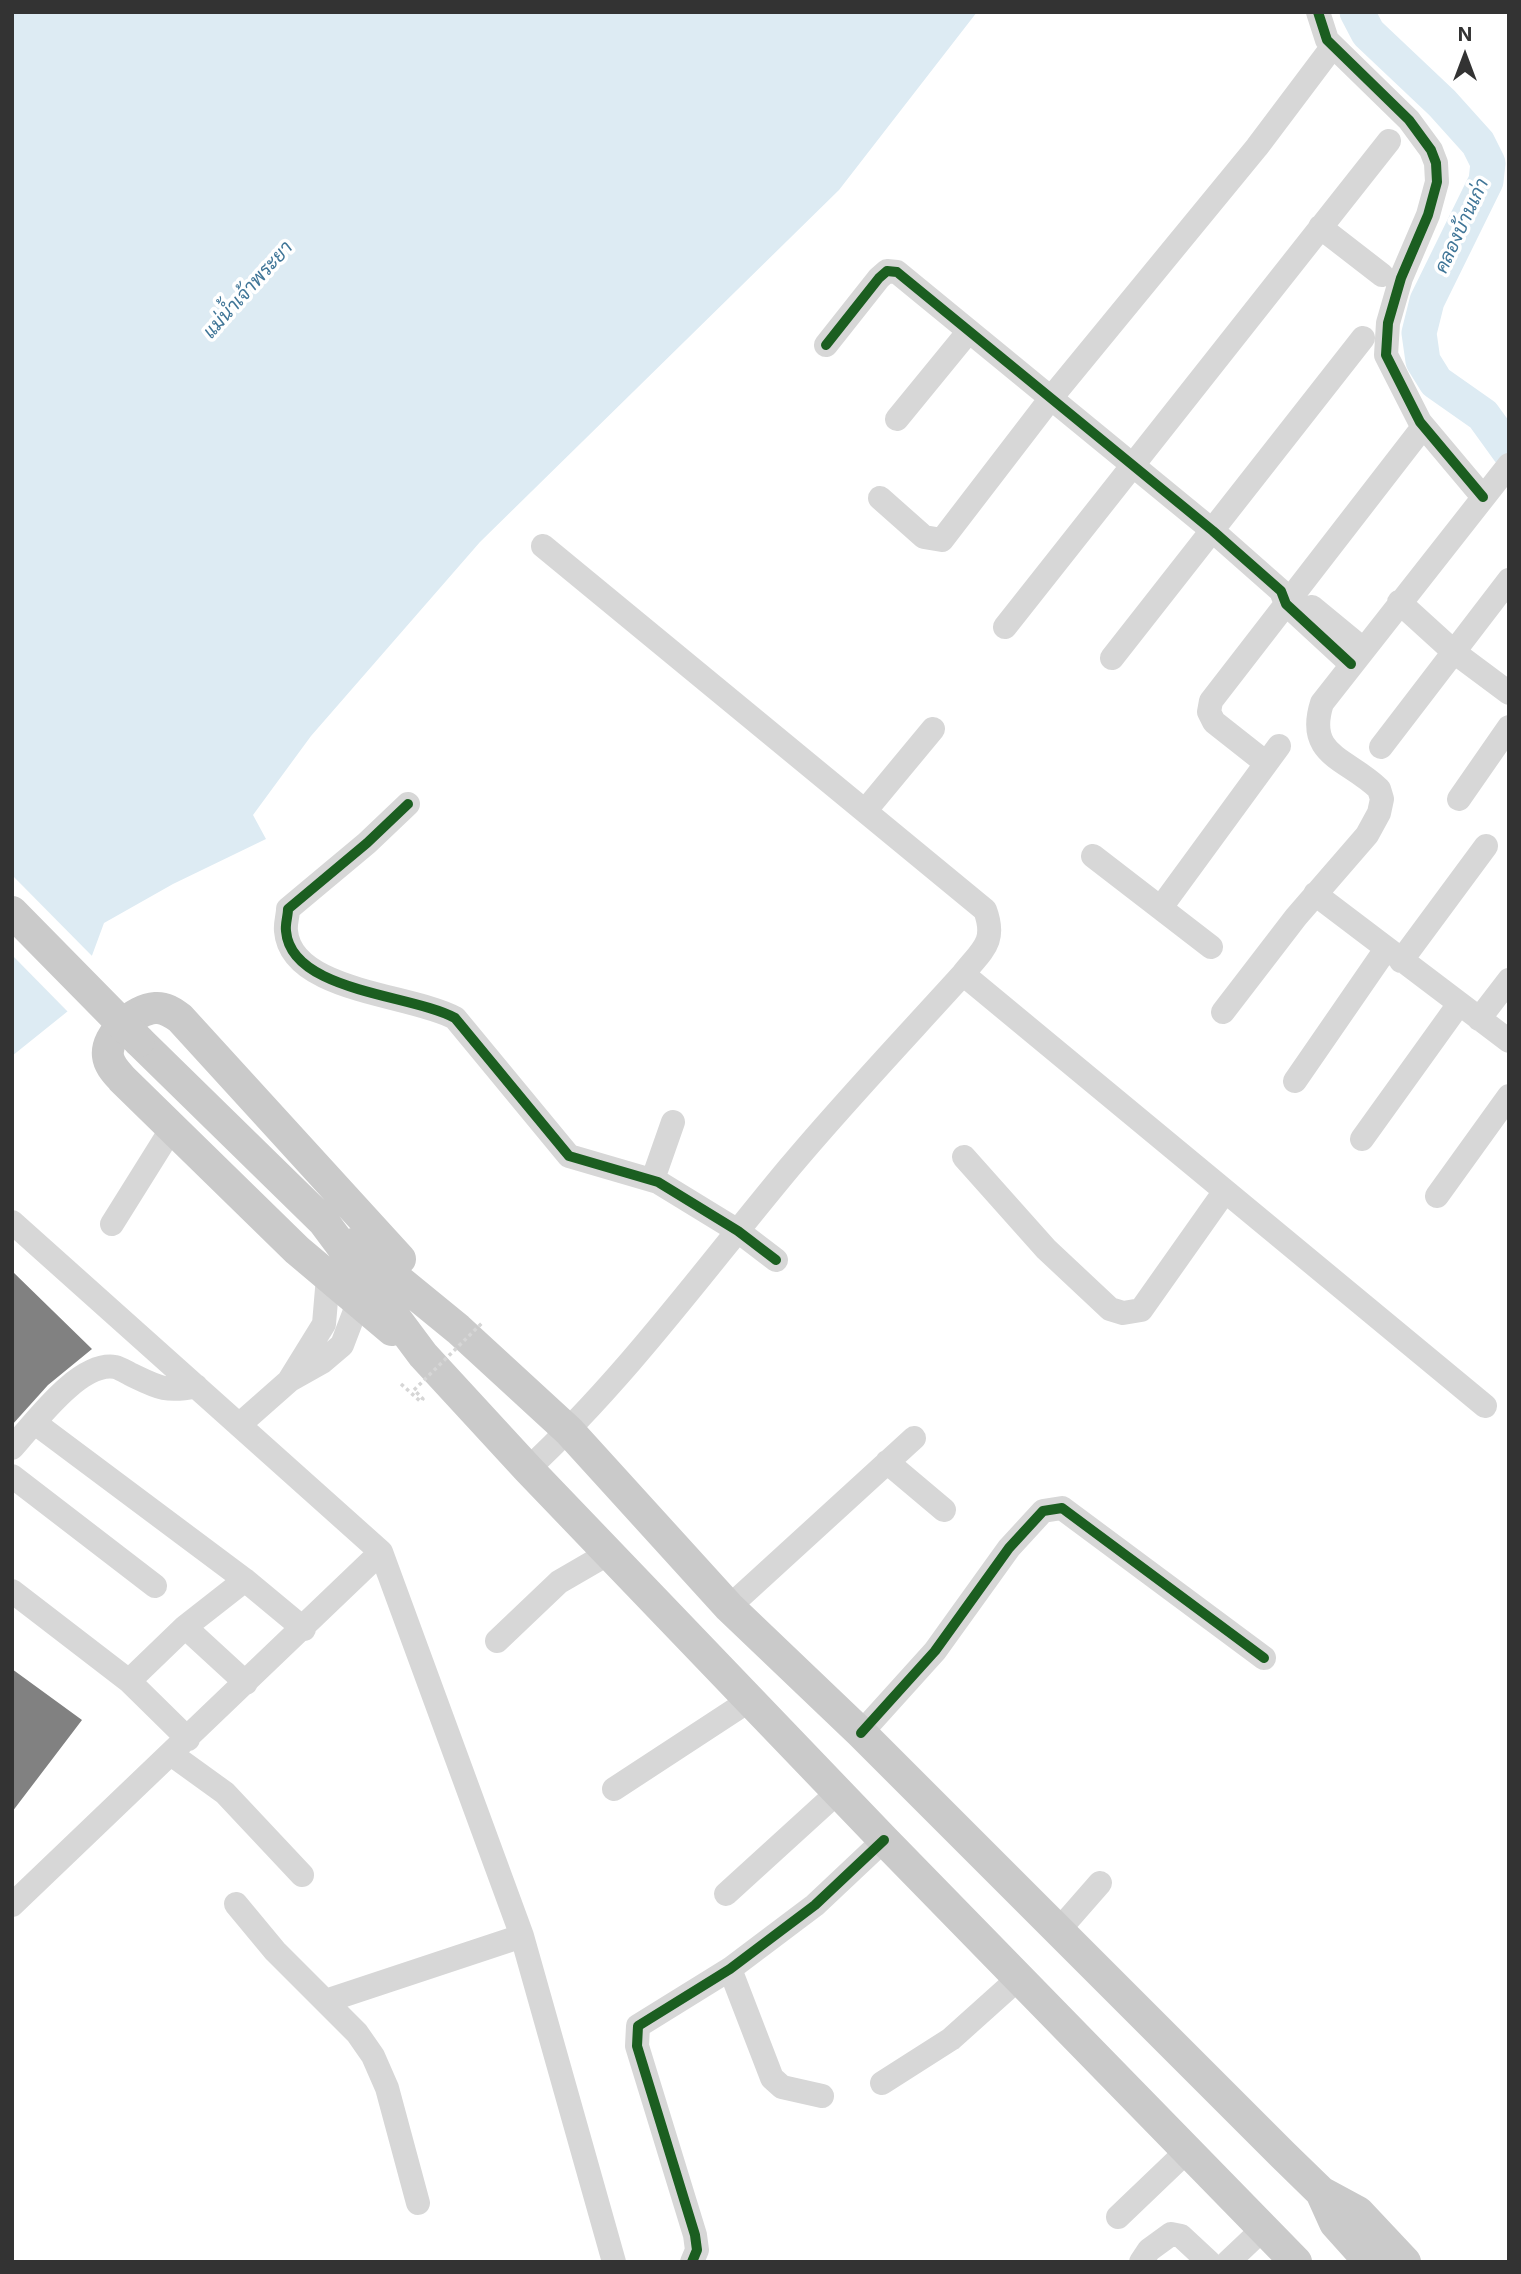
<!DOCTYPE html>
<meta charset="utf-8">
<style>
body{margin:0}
#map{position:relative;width:1521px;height:2274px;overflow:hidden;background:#fff;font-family:Inter,sans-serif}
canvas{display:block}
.frame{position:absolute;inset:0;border:14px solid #333;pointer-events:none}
.north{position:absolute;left:1430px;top:21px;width:70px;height:70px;-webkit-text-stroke:5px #fff;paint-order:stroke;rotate:0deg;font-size:19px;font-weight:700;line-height:28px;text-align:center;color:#333}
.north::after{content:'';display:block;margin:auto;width:24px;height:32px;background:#333;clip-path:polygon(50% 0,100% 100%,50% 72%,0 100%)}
</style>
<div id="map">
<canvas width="1521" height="2274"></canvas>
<div class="frame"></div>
<div class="north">N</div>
</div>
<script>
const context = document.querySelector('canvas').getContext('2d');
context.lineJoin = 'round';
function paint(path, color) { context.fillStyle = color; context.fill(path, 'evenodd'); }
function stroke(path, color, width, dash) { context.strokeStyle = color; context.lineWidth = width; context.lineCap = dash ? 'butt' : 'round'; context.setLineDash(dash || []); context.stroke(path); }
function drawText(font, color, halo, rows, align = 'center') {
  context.font = font + ' Inter,Sarabun,sans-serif'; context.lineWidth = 7; context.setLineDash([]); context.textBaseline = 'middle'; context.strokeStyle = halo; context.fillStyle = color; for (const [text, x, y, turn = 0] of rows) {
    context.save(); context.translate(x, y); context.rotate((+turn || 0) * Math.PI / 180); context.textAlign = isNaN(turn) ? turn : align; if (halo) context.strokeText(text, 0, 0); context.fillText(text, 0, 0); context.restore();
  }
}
const water = new Path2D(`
 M12 12H977L839 190 480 542 311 736 253 815 266 839 173 884 104 923 73 1007 12 1056Z`);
const pier = new Path2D(`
 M12 875 95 959 75 1009 70 1014 12 955Z`);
const river = new Path2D(`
 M1357 12 1368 33 1442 103 1478 143 1488 163 1486 181 1427 301 1419 333 1423 361 1436 382 1483 415 1509 451`);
const building = new Path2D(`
 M12 1271 92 1349 48 1385 12 1425Z
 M12 1669 82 1720 12 1812Z`);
const path = new Path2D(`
 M401 1384 420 1401 423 1399 414 1390`);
const minor = new Path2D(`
 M1318 12 1327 40 1409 120 1431 150 1436 163 1437 182 1428 215 1401 278 1388 323 1386 355 1420 422 1483 497
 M1320 227 1382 275
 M826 345 879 278 887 271 897 272 1213 531 1281 591 1286 604 1351 664
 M897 419 969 331
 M880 498 924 537 942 540 1051 398 1257 147 1333 46
 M1399 602 1454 652 1509 693
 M1312 607 1363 649
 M1005 627 1389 141
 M1112 658 1363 338
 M1381 747 1509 580
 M1266 763 1214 722 1209 712 1211 701 1423 427
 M1459 799 1509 727
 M408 804 367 843 288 909C288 916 285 924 286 931 291 992 411 994 455 1018L569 1156 658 1182 738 1231 776 1260
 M865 811 933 729
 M1093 856 1211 947
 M1315 894 1509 1041
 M1162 906 1279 746
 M1401 961 1486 846
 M963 974 1485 1406
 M1223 1012 1296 917 1367 835 1379 813 1382 799 1379 789C1347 758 1305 756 1322 703L1509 465
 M1479 1019 1509 980
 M1295 1081 1386 949
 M1362 1139 1459 1004
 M964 1157 1046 1249 1110 1309 1123 1313 1141 1310 1225 1191
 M653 1179 673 1122
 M1437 1196 1509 1096
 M12 1222 381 1552 522 1936 614 2262
 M112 1224 172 1128
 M290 1379 324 1324 328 1277
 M35 1423 245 1580 304 1629
 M239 1425 290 1380 322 1362 342 1345 358 1303
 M12 1448C34 1424 79 1361 115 1367 120 1368 126 1372 130 1374 157 1387 166 1393 196 1386
 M887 1462 944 1510
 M528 1469C626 1378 704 1270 789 1168 845 1101 905 1038 963 974 982 950 997 942 985 910L543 546
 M12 1476 155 1586
 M12 1591 129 1681 188 1739
 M729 1607 914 1438
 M185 1627 246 1683
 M497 1641 559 1582 609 1553
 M129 1681 185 1627 245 1580
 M861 1733 935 1651 1009 1548 1043 1511 1062 1508 1264 1658
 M171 1754 225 1793 302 1875
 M614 1789 750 1700
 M726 1894 838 1792
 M236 1904 275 1951 357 2033 373 2056 387 2088 418 2203
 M12 1905 381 1552
 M1058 1931 1100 1883
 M730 1969 772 2078 782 2087 822 2096
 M326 2001 522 1936
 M882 2083 951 2039 1019 1978
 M1118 2217 1187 2151
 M692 2262 697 2250 695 2235 637 2046 638 2026 730 1969 815 1905 884 1840
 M1141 2262 1149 2250 1171 2234 1181 2236 1209 2262
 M1228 2262 1264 2228`);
const major = new Path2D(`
 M139 1041 323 1221 423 1355 528 1469 884 1840 1296 2262
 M354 1244 458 1329 569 1431 729 1607 861 1733 1283 2155 1321 2192 1358 2212 1405 2262
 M392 1330 297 1250 122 1079C116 1072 109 1065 108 1056 105 1035 136 1009 155 1008 165 1007 173 1013 180 1018L400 1259
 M1321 2192 1335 2223 1370 2262`);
const pathBridge = new Path2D(`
 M414 1390 482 1323`);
const majorBridge = new Path2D(`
 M12 912 139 1041`);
const cycleway = new Path2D(`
 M1318 12 1327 40 1409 120 1431 150 1436 163 1437 182 1428 215 1401 278 1388 323 1386 355 1420 422 1483 497
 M826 345 879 278 887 271 897 272 1213 531 1281 591 1286 604 1351 664
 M408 804 367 843 288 909C288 916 285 924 286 931 291 992 411 994 455 1018L569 1156 658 1182 738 1231 776 1260
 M861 1733 935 1651 1009 1548 1043 1511 1062 1508 1264 1658
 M692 2262 697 2250 695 2235 637 2046 638 2026 730 1969 815 1905 884 1840`);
const waterNames = [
 ["คลองบ้านเก่า",1462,226,-65],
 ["แม่น้ำเจ้าพระยา",248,290,-48]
];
paint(water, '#ddebf3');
paint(pier, '#fff');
stroke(river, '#ddebf3', 35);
paint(building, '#818181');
stroke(path, '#d6d6d6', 3.5, [3.5, 3.5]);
stroke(minor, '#d7d7d7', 24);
stroke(major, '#cacaca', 32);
stroke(pathBridge, '#d6d6d6', 3.5, [3.5, 3.5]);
stroke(majorBridge, '#cacaca', 32);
stroke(cycleway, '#1b5e20', 10);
drawText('italic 19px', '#3f7597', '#fff', waterNames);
</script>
